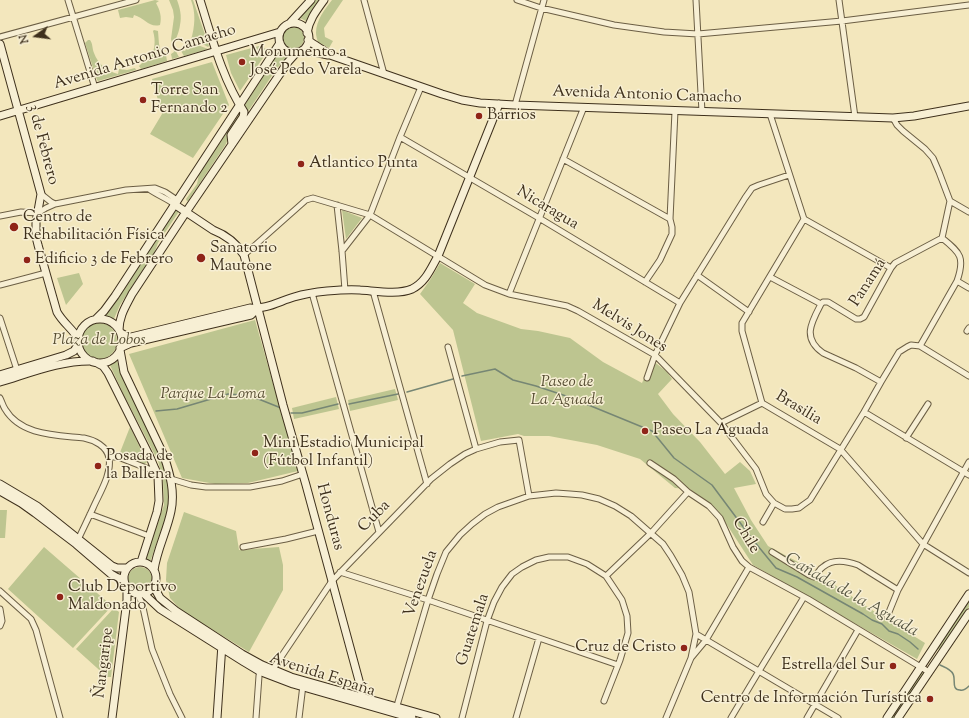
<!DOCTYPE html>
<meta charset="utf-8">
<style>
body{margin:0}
#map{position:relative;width:969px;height:718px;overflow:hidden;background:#f3e7bd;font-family:"Sorts Mill Goudy",serif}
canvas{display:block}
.north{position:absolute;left:16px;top:16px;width:40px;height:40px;-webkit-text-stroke:3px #f7efd4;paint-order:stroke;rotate:256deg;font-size:11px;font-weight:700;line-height:16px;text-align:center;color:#3e301c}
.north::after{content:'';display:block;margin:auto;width:14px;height:18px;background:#3e301c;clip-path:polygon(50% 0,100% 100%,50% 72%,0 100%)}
</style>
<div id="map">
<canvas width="969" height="718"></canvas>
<div class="north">N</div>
</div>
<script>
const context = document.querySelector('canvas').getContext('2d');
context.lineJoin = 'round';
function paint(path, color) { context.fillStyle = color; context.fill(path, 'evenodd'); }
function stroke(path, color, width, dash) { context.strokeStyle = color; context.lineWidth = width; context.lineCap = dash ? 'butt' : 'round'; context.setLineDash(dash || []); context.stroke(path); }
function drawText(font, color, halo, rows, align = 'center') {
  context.font = font + ' "Sorts Mill Goudy",serif'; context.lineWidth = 3; context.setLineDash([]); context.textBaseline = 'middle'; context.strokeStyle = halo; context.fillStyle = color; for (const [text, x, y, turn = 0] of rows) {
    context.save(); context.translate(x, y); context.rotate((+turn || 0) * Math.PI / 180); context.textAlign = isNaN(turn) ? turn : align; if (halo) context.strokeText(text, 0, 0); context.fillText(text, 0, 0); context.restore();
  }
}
const green = new Path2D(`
 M155 0 159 1 156 3C160 10 162 17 160 25 149 28 145 18 134 15L133 18 126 17 120 18 118 10Z
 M169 0H177C180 8 182 16 180 25 178 40 170 42 179 57L172 59 171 54 174 52 171 39 174 17 173 10Z
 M191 0H193L209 46 208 47 197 41 191 40C195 26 196 13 191 0Z
 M315 0H320L306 21 300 18Z
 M332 0H343L324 28 325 37 333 41 329 48 318 42C317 39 316 36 316 33 316 20 325 9 332 0Z
 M282 38a11 11 0 1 1 22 0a11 11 0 1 1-22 0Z
 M154 30 158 31 159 44 162 56 166 55 167 61 141 69 139 66 146 59 149 60C155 51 156 41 153 31Z
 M88 40H90C93 44 92 48 94 53 98 64 107 71 118 74L119 69 127 70 135 68 136 70 98 81 97 80 85 43Z
 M190 42 208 49 184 56 181 51V49L185 51Z
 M259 46 266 49 265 55 240 91 231 73 226 55Z
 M279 51 289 56 277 68 247 113 243 108Z
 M212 62 229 105 193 158 150 134 162 114 152 79Z
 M240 113 242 114 229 135 226 144 188 201H187L186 199 197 184 199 174Z
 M177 208 180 210 158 243 155 251 120 305 113 321 104 317Z
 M342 210 362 218 346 239Z
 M440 263 475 284 463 303 477 313 521 329 538 331 570 338 603 362 642 383 652 360 667 372 672 379 658 394 673 414 700 442 725 474 740 462 750 471 756 484 734 488 751 520 768 546 811 569 875 612 925 643 917 659 753 565 718 511 690 489 675 488 640 459 597 445 549 436H524L518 434 481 441 453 330 420 294 430 280Z
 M79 273 83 284 66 305 57 278Z
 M255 320 298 471 248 483 215 484 182 478 129 354Z
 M81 341a18 18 0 1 1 36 0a18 18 0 1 1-36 0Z
 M117 357V361L121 374 163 461 168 478 169 504 164 522 150 562 145 560 164 505 163 480 158 461 123 393 109 363 114 361Z
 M395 389 398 400 350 411 348 400Z
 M336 397 339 409 294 419 292 408Z
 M130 427 147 462 145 464 119 455Z
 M0 510H7L5 538H0Z
 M184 512 236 531 239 550 279 547 283 565V590L249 652 182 611 170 598 166 580 167 563Z
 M44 547 112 606 73 648 8 589Z
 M128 579a12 12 0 1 1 24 0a12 12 0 1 1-24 0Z
 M969 600V607L941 648 937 650 938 646Z
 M114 608 119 612 111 677H107L76 649Z
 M922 671 924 673 923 676 894 718H890Z`);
const stream = new Path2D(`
 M462 376 495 369 513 380 536 386 569 397 652 431 674 458 712 485 753 540 776 568 797 577 863 614 872 620 882 624 889 631 898 634 910 642 918 649
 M407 392 453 379
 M349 404 398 394
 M156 411 177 409 228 394 242 395 256 398 281 408
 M291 413H302L338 404
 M940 665C944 667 951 669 953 674 956 679 951 690 960 690 964 691 967 688 969 686`);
const street = new Path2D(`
 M68 0 95 88
 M364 0 384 74
 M517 0 541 8 614 25 664 32 698 34 842 21 969 5
 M696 0 702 112
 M839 0 855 117
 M0 37 136 0
 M515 105 544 0
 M770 114 804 219 891 268
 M400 137 539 218 680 303
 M563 159 670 219
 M149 189C157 195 166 198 174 204
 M41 194 51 202 55 204
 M950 201 969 212
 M337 205 342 251 345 290
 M0 216 21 212 38 213 46 208 55 204 126 190 155 188 165 192 177 200
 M804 219 742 323V331L762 403 840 449 923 544 969 573
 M342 251 370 215 400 137 421 87
 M244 255 306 200 313 198 370 215 485 285 509 294 567 306 578 311 655 355 721 423 756 469 766 494 774 503 785 509H792L799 508 803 505 810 500 864 412 881 382 899 352 907 347 911 345 920 346 969 376
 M697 275 749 312
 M770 277 821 304C811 323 802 338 823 353L856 368 881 382
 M957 281 969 288
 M645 282 660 260 672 234V227L670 219 675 111
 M0 285 46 273
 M373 291 427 484
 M312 293 379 532
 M509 294 584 107
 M821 304 823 302H828L856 319H860L864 317 891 268 895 263 942 238 950 201 939 172 933 158 925 149 903 131 897 125 893 118
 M0 318 17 370
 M967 331 969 328
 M920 346 957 281C965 258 961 253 942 238
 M448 347 476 449
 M647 378 655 355 680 303 745 198 752 188 759 185 789 175
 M0 398C2 402 3 406 5 409 21 436 57 435 84 438 94 440 107 446 109 458 112 474 99 494 93 508 88 519 82 531 77 542
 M864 412 969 475
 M721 423 762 403
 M906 438 928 404
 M109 457H118L149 469H156
 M650 463 674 479 688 492 709 506 720 518 733 547 742 561 749 567 808 599 929 672
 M171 479 191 485 206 487H250L282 481 303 474
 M90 514 149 536
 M763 522 774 503
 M243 547 286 539 318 531
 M772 552 809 575 814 577C818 574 819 569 823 567 833 558 847 561 858 565L898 590
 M340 572 428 600 618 665
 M606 576 651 533 688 492
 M0 591 31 619 36 630 60 718
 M138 595 142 603 152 649 170 694 182 718
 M0 609 2 621 0 626
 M887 617 898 590 969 462
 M696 634 838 718
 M271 672 332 581 431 479 450 464 465 454 476 449 500 442 519 440 529 496
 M396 709 428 600 437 574 446 552 460 535 472 524 485 514 498 507 529 496 556 493 570 494 582 495 599 499 615 506 631 516 663 544 671 556 682 575 689 592 696 634 691 658
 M256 718 259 676 260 669
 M299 718 303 685
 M462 718 487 621 494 602 502 587 512 574 522 567 536 560 549 557H568L587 564 606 576 622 600 627 616 628 633 620 660 604 701
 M516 718 539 638
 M666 718 691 658 706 640 749 567
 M731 718 759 671 804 597
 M807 718 858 630`);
const secondary = new Path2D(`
 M200 0C212 38 222 78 244 112L243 117 231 135 232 144
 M279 38a15 15 0 1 1 30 0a15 15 0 1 1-30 0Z
 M289 24 311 0
 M307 33C309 20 316 11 324 0
 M308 40C315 46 323 49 330 55L442 94 462 100 480 103 515 105 893 118 914 116 969 106
 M0 44 41 194 36 222V237L38 245 57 312C63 323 73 329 79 340
 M299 52H314L328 55
 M0 116 280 32
 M174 204 213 230C226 235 237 244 244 255L283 405 306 485 361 688 362 694 360 703
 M96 319 104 311 115 296 280 43
 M78 341a22 22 0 1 1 44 0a22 22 0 1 1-44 0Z
 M119 330C119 316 126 306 132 294L186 212 288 62 297 52
 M121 333 128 337H131L250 308C265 310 280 301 294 297 304 294 316 292 327 291 338 290 350 289 360 290 376 291 398 295 412 289 426 282 431 268 438 256L499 104
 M120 348 131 343 251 315 257 309
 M120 350 124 372 164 456C170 474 175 492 171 511 167 531 157 549 154 570
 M95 362 103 366 108 373 149 455 158 476 159 501 157 512 141 562
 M0 375 66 355 74 351 79 343
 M0 382C30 373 61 360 93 361
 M0 484 37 506 112 566 117 568H127
 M0 491 21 503 35 513 76 544 111 574 116 577 124 580
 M124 578a16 16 0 1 1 32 0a16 16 0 1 1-32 0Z
 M154 587 160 598 176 611 242 654 262 665 291 677 436 718
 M144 594 160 609 244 662 259 671 293 684 412 718
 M112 718 127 600V588
 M217 718 222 644
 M887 718 969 594
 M898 718 969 613`);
const markers = [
 [242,62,4,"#8f2418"],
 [143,100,4,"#8f2418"],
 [479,116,4,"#8f2418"],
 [301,164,4,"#8f2418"],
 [14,227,5,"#8f2418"],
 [201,258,5,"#8f2418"],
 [27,260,4,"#8f2418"],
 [645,431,4,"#8f2418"],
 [255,453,4,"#8f2418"],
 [98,466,4,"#8f2418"],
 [60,597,4,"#8f2418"],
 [684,648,4,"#8f2418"],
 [893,666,4,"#8f2418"],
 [930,699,4,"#8f2418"]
];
const poiNames = [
 ["Monumento a",250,53],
 ["José Pedo Varela",250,71],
 ["Torre San",151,91],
 ["Fernando 2",151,109],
 ["Barrios",487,116],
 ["Atlantico Punta",309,164],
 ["Centro de",23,218],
 ["Rehabilitación Física",23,236],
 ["Sanatorio",210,249],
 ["Mautone",210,267],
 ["Edificio 3 de Febrero",35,260],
 ["Paseo La Aguada",653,431],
 ["Mini Estadio Municipal",263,444],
 ["(Fútbol Infantil)",263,462],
 ["Posada de",106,457],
 ["la Ballena",106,475],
 ["Club Deportivo",68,588],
 ["Maldonado",68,606],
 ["Cruz de Cristo",676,648,"right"],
 ["Estrella del Sur",885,666,"right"],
 ["Centro de Información Turística",922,699,"right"]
];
const streetNames = [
 ["Avenida Antonio Camacho",145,58,-17],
 ["Avenida Antonio Camacho",647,96,2],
 ["3 de Febrero",42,145,75],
 ["Nicaragua",547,209,31],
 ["Panamá",869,283,-57],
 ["Melvis Jones",629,327,32],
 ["Brasilia",798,409,31],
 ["Honduras",329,517,75],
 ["Cuba",375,517,-45],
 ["Chile",745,536,59],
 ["Venezuela",422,584,-70],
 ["Guatemala",474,630,-72],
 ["Ñangaripe",105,663,-83],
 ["Avenida España",322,676,18]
];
const parkNames = [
 ["Plaza de Lobos",99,341],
 ["Paseo de",567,383],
 ["La Aguada",567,401],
 ["Parque La Loma",213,395]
];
const waterNames = [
 ["Cañada de la Aguada",851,596,30]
];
paint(green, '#bdc590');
stroke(stream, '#768674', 1.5);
stroke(street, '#6b5e44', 7);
stroke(secondary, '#3e301c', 9);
stroke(street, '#f7efd4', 5);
stroke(secondary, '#f7efd4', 7);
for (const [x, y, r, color] of markers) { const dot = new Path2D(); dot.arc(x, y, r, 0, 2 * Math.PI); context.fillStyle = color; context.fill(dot); stroke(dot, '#f7efd4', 1.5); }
drawText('16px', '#3e301c', '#f7efd4', poiNames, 'left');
drawText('16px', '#3e301c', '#f7efd4', streetNames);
drawText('italic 16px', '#574e33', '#f7efd4', parkNames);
drawText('italic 17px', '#555440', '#f7efd4', waterNames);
</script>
